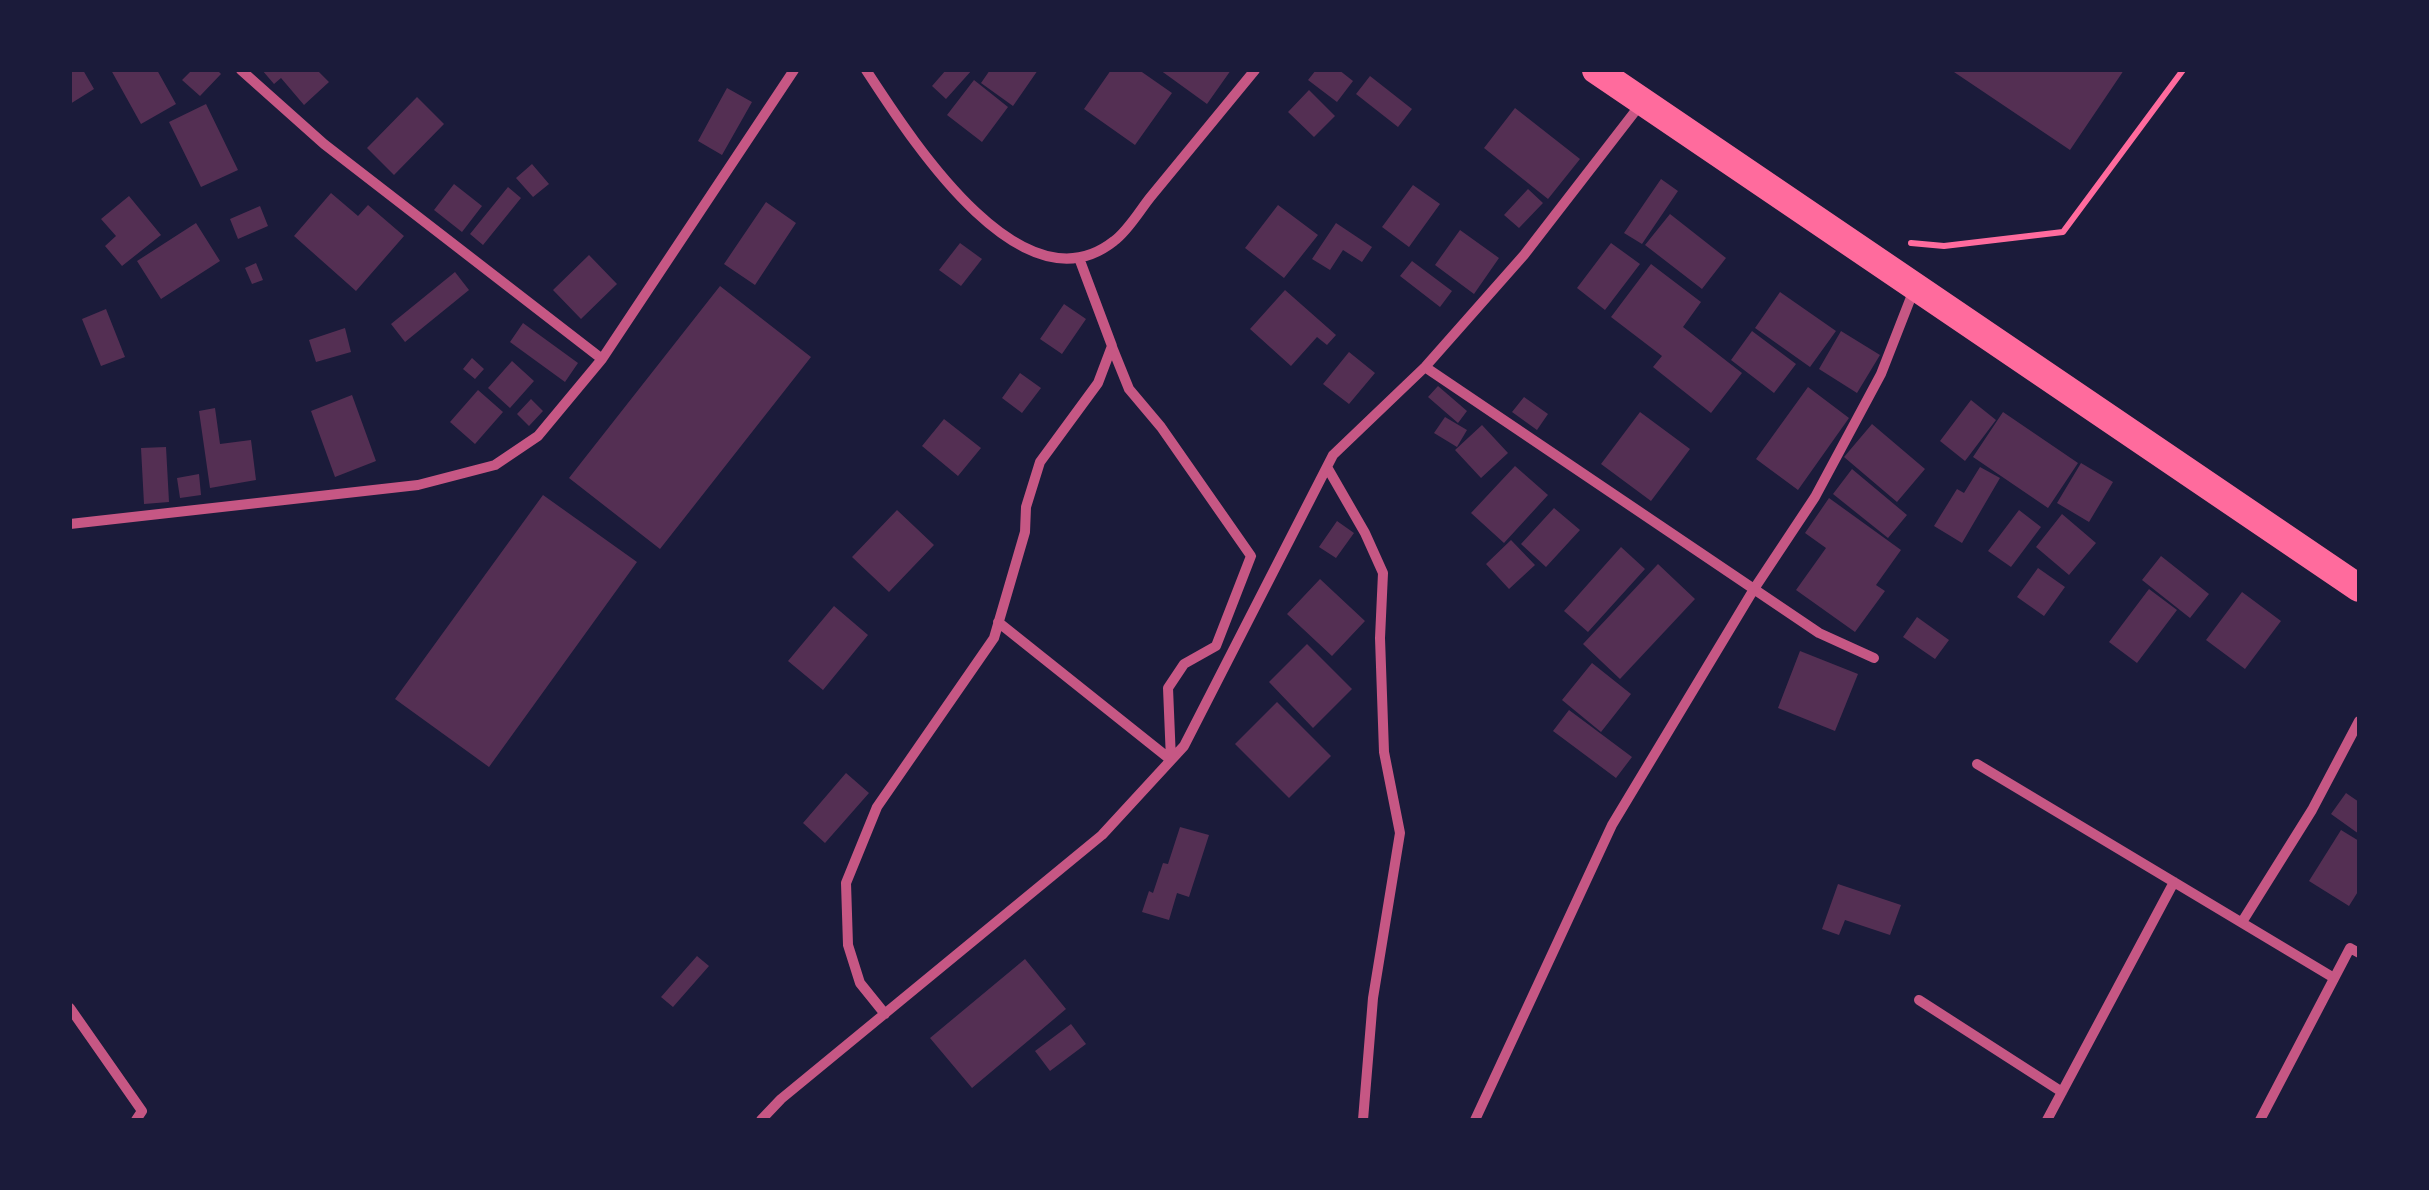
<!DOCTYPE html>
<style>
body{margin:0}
#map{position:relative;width:2429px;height:1190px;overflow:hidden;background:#1b1b3a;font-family:Montserrat,sans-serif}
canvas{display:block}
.frame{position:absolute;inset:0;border:72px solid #1b1b3a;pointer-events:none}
</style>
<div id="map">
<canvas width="2429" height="1190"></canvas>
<div class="frame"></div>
</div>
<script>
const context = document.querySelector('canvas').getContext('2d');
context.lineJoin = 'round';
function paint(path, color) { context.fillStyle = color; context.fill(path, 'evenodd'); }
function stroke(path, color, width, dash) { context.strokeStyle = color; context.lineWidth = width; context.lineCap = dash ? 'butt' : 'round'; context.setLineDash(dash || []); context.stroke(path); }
const building = new Path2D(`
 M70 70H83L94 89 70 104Z
 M111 70H157L176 104 141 124Z
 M192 70H217L221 74 200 96 182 80Z
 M262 70H317L329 82 304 105 281 78 274 84Z
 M946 70H972L946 99 932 86Z
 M990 70H1038L1013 106 981 83Z
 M1111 70H1139L1172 93 1135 145 1084 109Z
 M1160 70H1231L1207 104Z
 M1316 70H1339L1353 81 1337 102 1308 80Z
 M1951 70H2124L2070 150Z
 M1370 76 1412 109 1398 127 1356 94Z
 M974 80 1008 107 982 142 947 115Z
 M727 88 752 102 722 155 698 141Z
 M1309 90 1335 116 1314 137 1288 112Z
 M417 97 444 124 394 175 367 148Z
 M206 104 238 170 201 187 169 122Z
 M1515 108 1580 159 1548 199 1484 148Z
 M532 164 549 184 533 197 516 178Z
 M1661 179 1678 191 1642 244 1624 233Z
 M454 184 482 206 462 232 434 210Z
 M1413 185 1440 204 1409 247 1382 227Z
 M508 187 521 198 483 245 470 234Z
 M1528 189 1543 203 1519 228 1504 215Z
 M331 193 358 216 368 205 404 236 356 291 294 236Z
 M129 196 161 235 122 266 105 246 116 236 101 219Z
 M766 202 796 223 755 285 724 264Z
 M1278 205 1318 235 1284 278 1245 248Z
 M260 206 268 226 238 239 230 219Z
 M1670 214 1726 258 1702 289 1645 245Z
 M196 223 220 261 161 299 137 261Z
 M1336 223 1372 247 1362 262 1343 250 1330 270 1312 259Z
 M1460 230 1499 258 1474 294 1435 265Z
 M960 243 982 259 961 286 939 270Z
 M1611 243 1640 264 1605 310 1577 288Z
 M589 255 617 284 581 319 553 290Z
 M1412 261 1452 291 1440 307 1400 276Z
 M256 263 263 280 252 284 245 268Z
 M1651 264 1701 302 1683 327 1742 373 1711 413 1653 367 1662 356 1611 317Z
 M455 272 469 290 405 342 391 324Z
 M720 286 811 357 660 549 569 478Z
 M1285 290 1336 335 1327 345 1317 337 1291 366 1250 329Z
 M1780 292 1836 331 1810 367 1755 328Z
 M1064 304 1086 319 1062 354 1040 339Z
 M106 309 125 357 101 366 82 319Z
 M523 323 578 363 565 382 510 342Z
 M345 328 351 352 316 362 309 340Z
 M1752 331 1796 364 1774 393 1731 360Z
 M1841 331 1880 355 1857 393 1819 369Z
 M1349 352 1375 373 1349 404 1323 384Z
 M472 358 484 369 475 379 463 369Z
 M512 361 534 381 510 408 488 388Z
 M1020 373 1041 388 1022 413 1002 398Z
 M1438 386 1467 411 1458 423 1428 397Z
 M1808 387 1849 418 1798 490 1756 459Z
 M478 390 503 412 475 444 450 422Z
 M352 395 376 461 335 477 311 411Z
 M1524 397 1548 414 1537 430 1512 412Z
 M531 399 543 411 529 426 517 414Z
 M1971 400 1996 420 1965 461 1940 441Z
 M215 408 220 444 251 440 256 480 210 488 199 411Z
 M1640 412 1690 449 1651 501 1601 464Z
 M2003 412 2078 463 2048 508 1973 457Z
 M1445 417 1467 430 1457 447 1434 433Z
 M944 419 981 448 958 476 922 446Z
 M1872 424 1925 469 1897 502 1844 457Z
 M1482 425 1508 453 1481 478 1455 450Z
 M166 447 169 502 144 504 141 448Z
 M2081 463 2113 482 2089 522 2057 503Z
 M1515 466 1548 495 1504 543 1471 513Z
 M1980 467 2000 478 1962 543 1934 526 1957 489 1964 493Z
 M1852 469 1907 515 1888 538 1833 494Z
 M199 474 201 495 180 498 177 478Z
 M543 495 637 562 489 767 395 699Z
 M1829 498 1901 550 1876 585 1885 591 1855 632 1796 590 1826 548 1805 533Z
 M1554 508 1580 530 1546 567 1521 544Z
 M897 510 934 545 889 592 852 557Z
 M2019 510 2041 527 2011 567 1988 551Z
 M2062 514 2096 543 2069 575 2036 547Z
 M1337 521 1354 533 1336 558 1319 547Z
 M1511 540 1535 565 1509 589 1486 564Z
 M1621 547 1645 569 1588 632 1564 611Z
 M2161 556 2209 594 2190 618 2142 580Z
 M1658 564 1695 599 1620 679 1583 644Z
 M2038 568 2065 587 2044 616 2017 597Z
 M1320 579 1365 621 1332 656 1287 614Z
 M2149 589 2177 610 2137 663 2109 642Z
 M2242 592 2281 621 2245 669 2206 640Z
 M834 606 868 635 823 690 788 661Z
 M1917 617 1949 640 1935 659 1903 637Z
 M1307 644 1352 689 1313 728 1269 682Z
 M1800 651 1858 674 1835 731 1778 708Z
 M1592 663 1631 694 1601 732 1562 700Z
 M1277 702 1331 756 1289 798 1235 744Z
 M1569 710 1632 757 1616 778 1553 731Z
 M846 773 869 793 825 843 803 823Z
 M2346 793 2359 802V834L2331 814Z
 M1180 827 1209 835 1189 897 1177 893 1169 920 1142 912 1149 891 1153 893 1163 863 1168 864Z
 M2341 830 2359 841V890L2349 906 2309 881Z
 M1838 884 1901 905 1890 935 1845 920 1839 935 1822 929Z
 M697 956 709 966 673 1007 661 997Z
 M1025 959 1066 1009 972 1088 930 1038Z
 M1071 1024 1086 1044 1050 1071 1035 1051Z`);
const path = new Path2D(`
 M1911 243 1944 246 2063 232 2183 70`);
const minor = new Path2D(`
 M241 70 324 144 602 359
 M866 70C908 134 1021 315 1114 241 1129 230 1141 208 1153 194 1187 153 1221 111 1255 70
 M1112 347 1129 389 1161 427 1251 556 1216 646 1184 664 1168 688 1171 760
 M1425 367 1819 633 1874 658
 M1327 467 1365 533 1383 573 1380 638 1384 752 1400 833 1373 998 1363 1120
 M70 524 418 485 495 465 538 436 602 359 794 70
 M998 622 1171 760
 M1977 764 2334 978
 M2242 922 2312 810 2359 721
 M1919 1000 2062 1092
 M70 1008 142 1111 136 1120
 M885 1014 860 983 848 945 846 883 877 807 994 638 1025 532 1026 507 1040 462 1098 383 1112 346 1079 258
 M761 1120 781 1099 1102 835 1184 746 1333 455 1425 367 1524 255 1640 105
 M1475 1120 1612 825 1754 589 1815 497 1881 374 1915 287
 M2047 1120 2174 882
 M2260 1120 2350 948 2359 953`);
const trunk = new Path2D(`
 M1596 70 2359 588`);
paint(building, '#542f53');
stroke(path, '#ff6b9d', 6);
stroke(minor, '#c65784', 10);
stroke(trunk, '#ff6b9d', 28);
</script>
